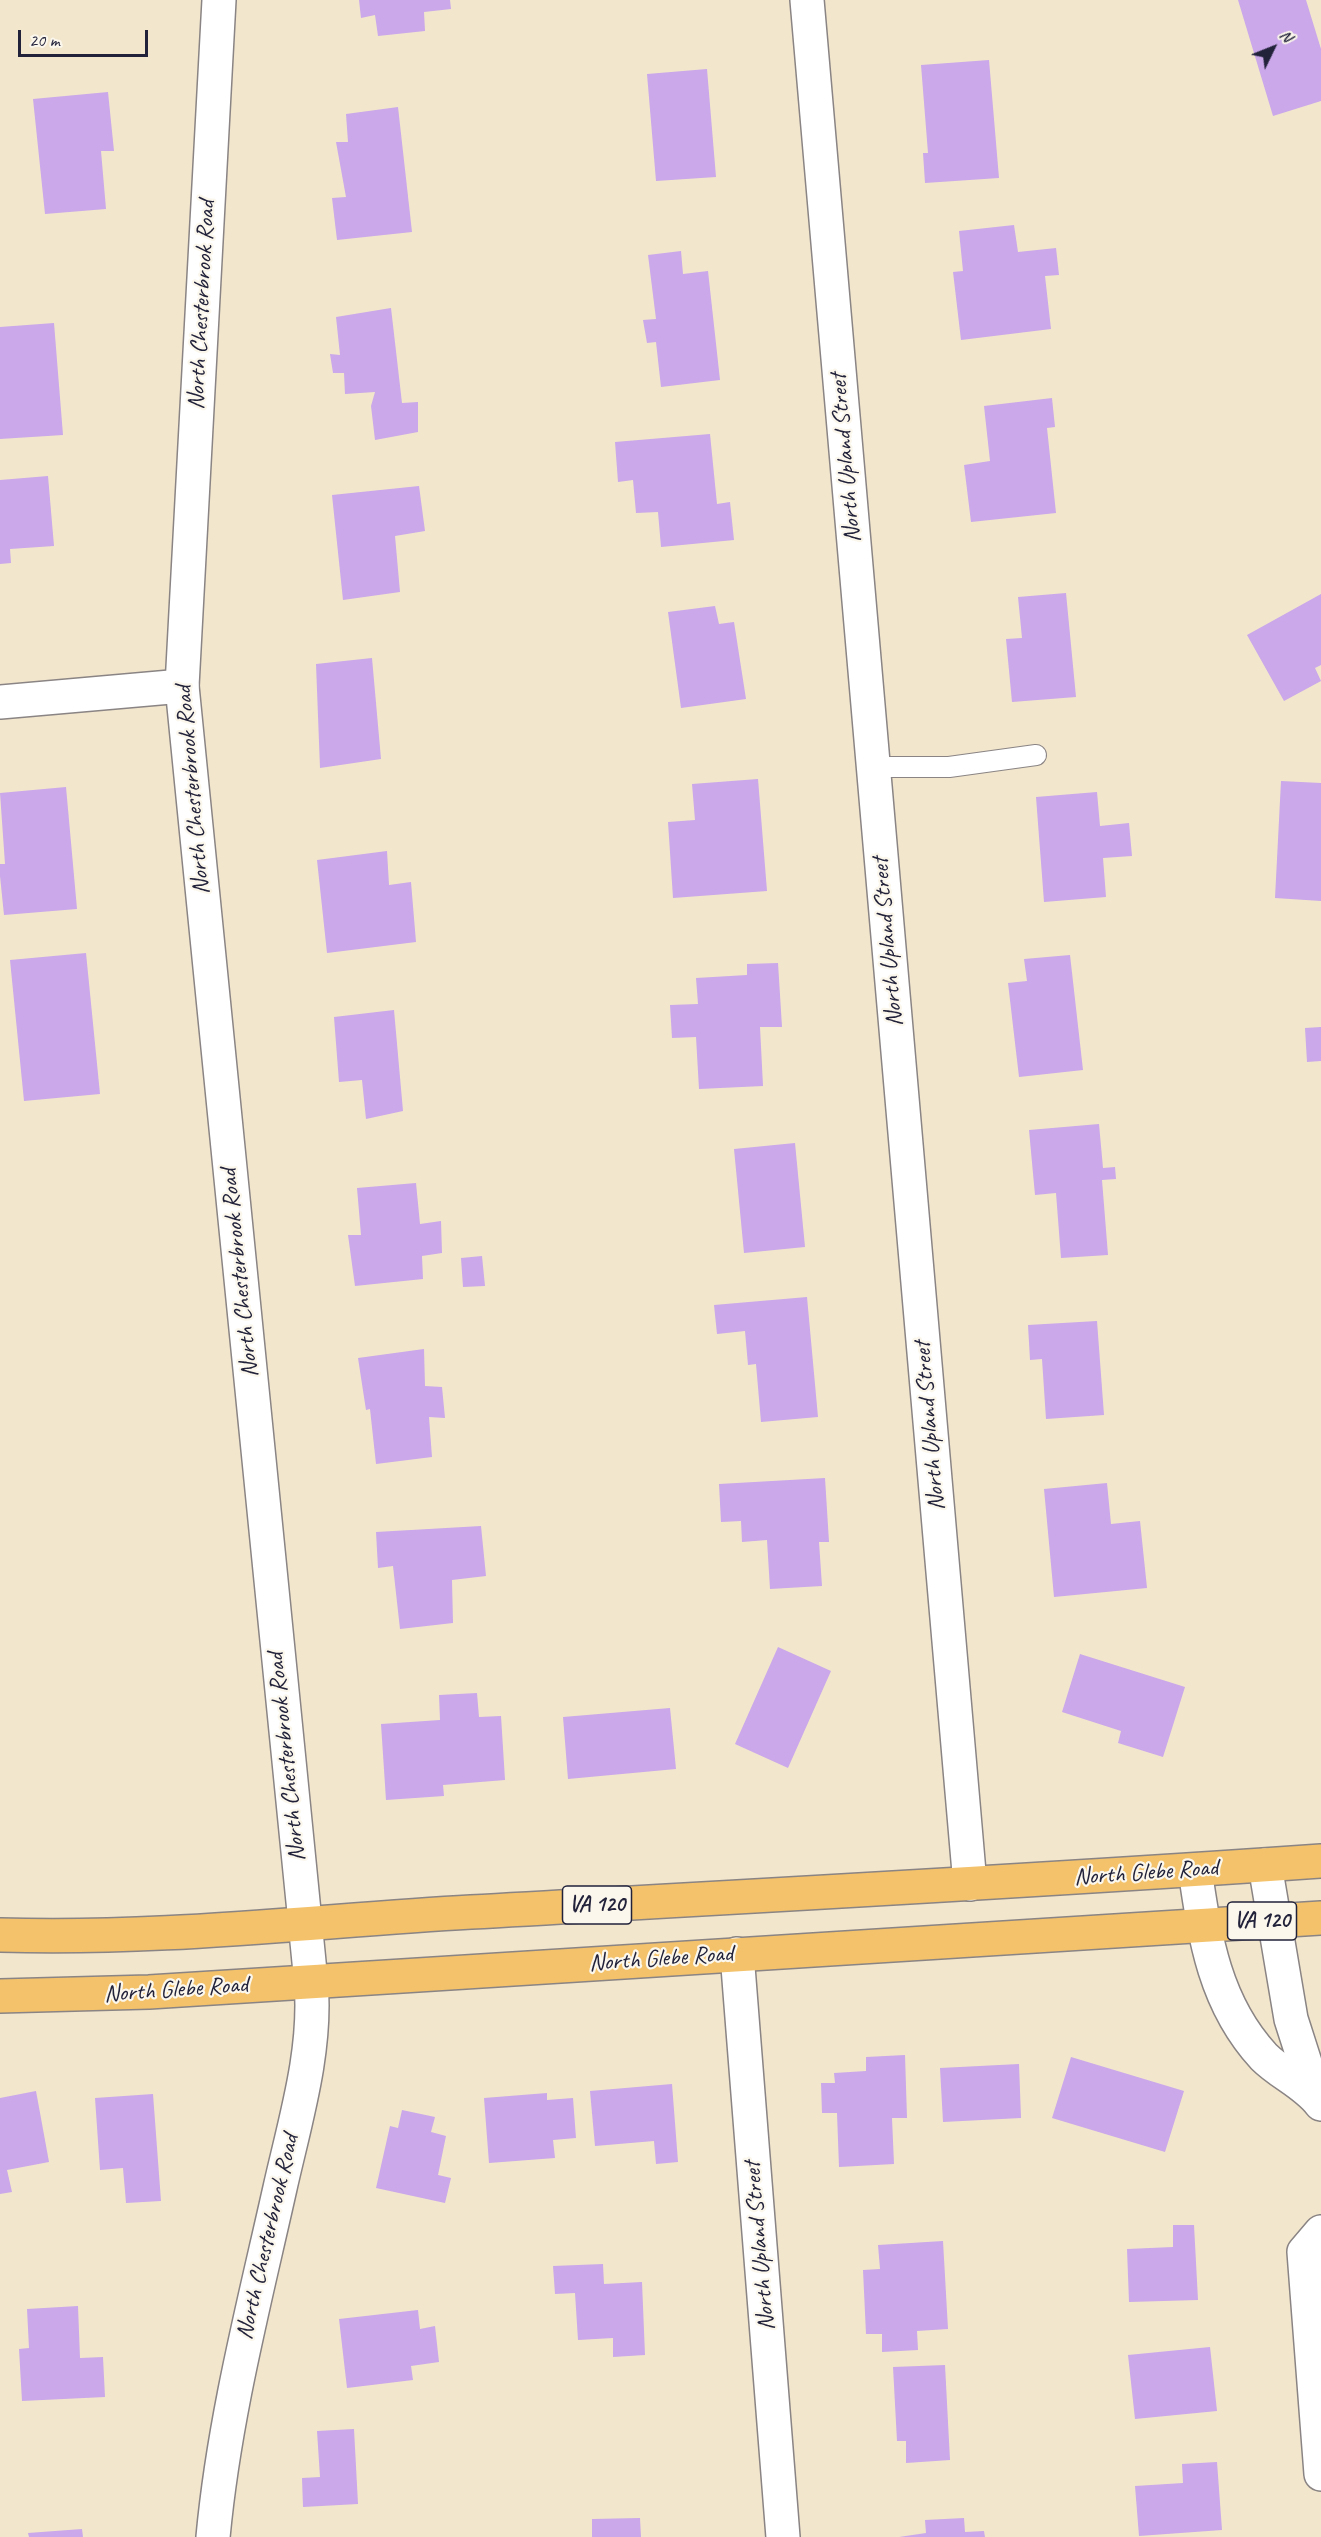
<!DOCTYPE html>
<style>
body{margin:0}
#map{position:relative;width:1321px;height:2537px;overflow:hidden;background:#f2e6cd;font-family:Caveat,sans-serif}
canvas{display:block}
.north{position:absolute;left:1243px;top:18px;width:60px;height:60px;-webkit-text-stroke:4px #fbf7ec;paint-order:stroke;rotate:47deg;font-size:16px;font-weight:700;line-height:24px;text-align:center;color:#22223b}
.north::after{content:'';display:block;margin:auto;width:21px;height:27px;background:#22223b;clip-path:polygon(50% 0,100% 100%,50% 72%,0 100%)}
.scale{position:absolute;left:18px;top:30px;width:130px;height:27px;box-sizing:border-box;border:3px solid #22223b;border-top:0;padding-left:8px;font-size:18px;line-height:21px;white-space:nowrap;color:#22223b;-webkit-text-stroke:4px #fbf7ec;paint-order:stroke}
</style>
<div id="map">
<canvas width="1321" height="2537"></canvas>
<div class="north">N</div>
<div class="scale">20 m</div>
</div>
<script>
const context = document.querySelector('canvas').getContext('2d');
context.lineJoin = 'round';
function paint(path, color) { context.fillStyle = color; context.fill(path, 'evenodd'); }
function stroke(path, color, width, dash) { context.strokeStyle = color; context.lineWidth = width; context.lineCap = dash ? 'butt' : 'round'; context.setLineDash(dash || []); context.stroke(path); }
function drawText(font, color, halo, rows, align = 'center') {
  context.font = font + ' Caveat,sans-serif'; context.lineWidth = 4.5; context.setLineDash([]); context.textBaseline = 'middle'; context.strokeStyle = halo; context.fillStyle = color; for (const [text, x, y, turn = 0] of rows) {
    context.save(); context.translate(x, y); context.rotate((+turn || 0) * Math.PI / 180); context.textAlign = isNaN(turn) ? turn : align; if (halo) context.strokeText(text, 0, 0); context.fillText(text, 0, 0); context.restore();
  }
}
const building = new Path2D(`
 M359 0H450L451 9 424 12 425 31 378 36 375 15 361 18Z
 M1238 0H1306L1321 49V101L1273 116Z
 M989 60 999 178 925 183 923 153H928L921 65Z
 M707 69 716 177 656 181 647 74Z
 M108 92 114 151H101L106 209 45 214 33 99Z
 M398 107 412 232 337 240 332 198 346 197 336 142H348L346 114Z
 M1014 225 1018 252 1056 248 1059 275 1045 276 1051 329 961 340 953 272 963 271 959 231Z
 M681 251 683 274 708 271 720 380 661 387 656 342 647 343 643 320 656 319 648 255Z
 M391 308 402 403 418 402V432L375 440 371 406 375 392 345 394 344 373H333L330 354 340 355 336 317Z
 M54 323 63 435 0 439V327Z
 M1052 398 1055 427 1047 428 1056 513 971 522 964 465 990 461 984 406Z
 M710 434 717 504 730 502 734 540 661 547 658 512 636 513 633 480 618 482 615 442Z
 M48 476 54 546 10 549 11 563 0 564V480Z
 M419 486 425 531 395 536 400 592 343 600 332 495Z
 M1066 593 1076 697 1012 702 1006 639 1022 638 1018 597Z
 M1321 594V665L1315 668 1321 681 1284 701 1247 635Z
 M715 606 719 624 734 622 746 699 681 708 668 612Z
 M372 658 381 759 320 768 316 664Z
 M758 779 767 891 673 898 668 822 695 820 692 784Z
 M1281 781 1321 783V901L1275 898Z
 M66 787 77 909 4 915 0 876V864H5L0 793Z
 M1097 792 1100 826 1129 823 1132 856 1103 858 1106 897 1044 902 1036 797Z
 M387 851 389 885 411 882 416 942 327 953 317 860Z
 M86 953 100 1094 24 1101 10 960Z
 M1070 955 1083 1070 1019 1077 1008 983 1027 981 1024 959Z
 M778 963 782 1027H760L763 1086 699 1089 696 1037 672 1038 670 1005 698 1004 696 978 747 975V964Z
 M394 1010 403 1111 366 1119 362 1080 339 1082 334 1017Z
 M1321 1027V1061L1307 1062 1305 1028Z
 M1099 1124 1103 1168 1115 1167 1116 1179 1102 1180 1108 1255 1061 1258 1056 1193 1035 1195 1029 1130Z
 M795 1143 805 1247 744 1253 734 1149Z
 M416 1183 420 1224 441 1221 442 1253 422 1256 423 1279 355 1286 348 1235H361L357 1188Z
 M482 1256 485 1286 463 1287 461 1258Z
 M807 1297 818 1417 761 1422 756 1364 748 1365 745 1331 717 1334 714 1305Z
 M1097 1321 1104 1415 1046 1419 1042 1359 1030 1360 1028 1325Z
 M424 1349 425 1386 442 1387 445 1418 429 1417 432 1457 376 1464 370 1409 366 1410 358 1358Z
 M825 1478 829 1542H819L822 1586 770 1589 767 1540 742 1542 741 1521 721 1522 719 1484Z
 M1107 1483 1111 1524 1140 1521 1147 1588 1054 1597 1044 1489Z
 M481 1526 486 1576 452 1580 453 1623 400 1629 393 1566 378 1568 376 1532Z
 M778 1647 831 1671 788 1768 735 1744Z
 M1080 1654 1185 1687 1163 1757 1118 1743 1121 1731 1062 1712Z
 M477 1693 479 1717 501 1716 505 1780 443 1785 444 1796 386 1800 381 1724 440 1720 439 1695Z
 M670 1708 676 1769 568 1779 563 1717Z
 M905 2055 907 2118H892L894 2164 839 2167 837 2113H822L821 2083H835L834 2073 866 2071V2057Z
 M1071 2057 1184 2091 1165 2152 1052 2118Z
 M1019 2064 1021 2118 943 2122 940 2068Z
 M672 2084 678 2162 656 2164 654 2141 595 2146 590 2091Z
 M36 2091 49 2162 7 2170 12 2192 0 2194V2098Z
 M547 2093V2100L573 2098 576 2138 553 2140 555 2158 489 2163 484 2098Z
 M153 2094 161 2201 126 2203 123 2168 100 2170 95 2098Z
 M402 2110 435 2117 431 2132 446 2136 438 2175 451 2178 445 2203 376 2188 390 2126 398 2128Z
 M1173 2225H1194L1198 2300 1129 2302 1127 2249 1173 2247Z
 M943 2241 948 2329 917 2331 918 2350 882 2352V2334H866L863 2270 880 2269 878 2245Z
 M603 2264 604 2284 642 2282 645 2355 613 2357V2338L578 2340 575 2293 555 2294 553 2266Z
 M78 2306 80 2358 103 2357 105 2397 22 2401 19 2349 29 2348 27 2309Z
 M418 2310 420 2329 435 2326 439 2362 411 2366 413 2380 347 2388 339 2319Z
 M1210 2347 1217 2411 1135 2419 1128 2355Z
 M945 2365 950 2460 906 2463V2441H897L893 2367Z
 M354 2429 358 2504 303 2507 302 2478 320 2477 317 2431Z
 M1217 2462 1222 2530 1139 2536 1135 2486 1183 2483 1182 2464Z
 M640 2518 641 2537H592V2519Z
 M964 2518 965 2532 984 2531 985 2537H899L926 2533 925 2520Z
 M82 2529 83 2537H29L28 2533Z`);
const service = new Path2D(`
 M873 767H949L1036 755`);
const minor = new Path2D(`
 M807 0 970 1884
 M0 702 182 686
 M737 1954 783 2537
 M1321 2232 1304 2252 1321 2474
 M213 2537C224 2419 254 2304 280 2188 295 2121 317 2051 311 1982`);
const tertiary = new Path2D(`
 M219 0 182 686 311 1982
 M1265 1865 1291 2019 1316 2097
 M1195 1870C1205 1939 1215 2004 1264 2057 1281 2074 1306 2084 1321 2104`);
const primary = new Path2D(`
 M0 1935C158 1940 314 1921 471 1912 755 1896 1038 1881 1321 1861
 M0 1996 149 1992 1321 1918`);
const shields = [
 [597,1905,69],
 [1262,1921,69]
];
const shieldNames = [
 ["VA 120",597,1905],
 ["VA 120",1262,1921]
];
const streetNames = [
 ["North Chesterbrook Road",202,305,-87],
 ["North Upland Street",846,458,-95],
 ["North Chesterbrook Road",193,790,-95],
 ["North Upland Street",888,942,-95],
 ["North Chesterbrook Road",240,1273,-96],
 ["North Upland Street",930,1426,-95],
 ["North Chesterbrook Road",287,1757,-96],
 ["North Glebe Road",1146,1873,-4],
 ["North Glebe Road",661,1959,-4],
 ["North Glebe Road",176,1990,-4],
 ["North Chesterbrook Road",268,2237,-77],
 ["North Upland Street",760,2246,-95]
];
paint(building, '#caa8e9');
stroke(service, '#8a8484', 22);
stroke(minor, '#8a8484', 36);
stroke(tertiary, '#8a8484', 36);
stroke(primary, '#8a8484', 36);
stroke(service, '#fff', 20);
stroke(minor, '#fff', 33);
stroke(tertiary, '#fff', 33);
stroke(primary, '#f3c26a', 33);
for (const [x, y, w] of shields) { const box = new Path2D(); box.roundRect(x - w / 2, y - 19, w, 38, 4.5); context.fillStyle = '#fbf7ec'; context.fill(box); stroke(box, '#22223b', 1.5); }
drawText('bold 22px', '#22223b', null, shieldNames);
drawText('24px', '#22223b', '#fbf7ec', streetNames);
</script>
